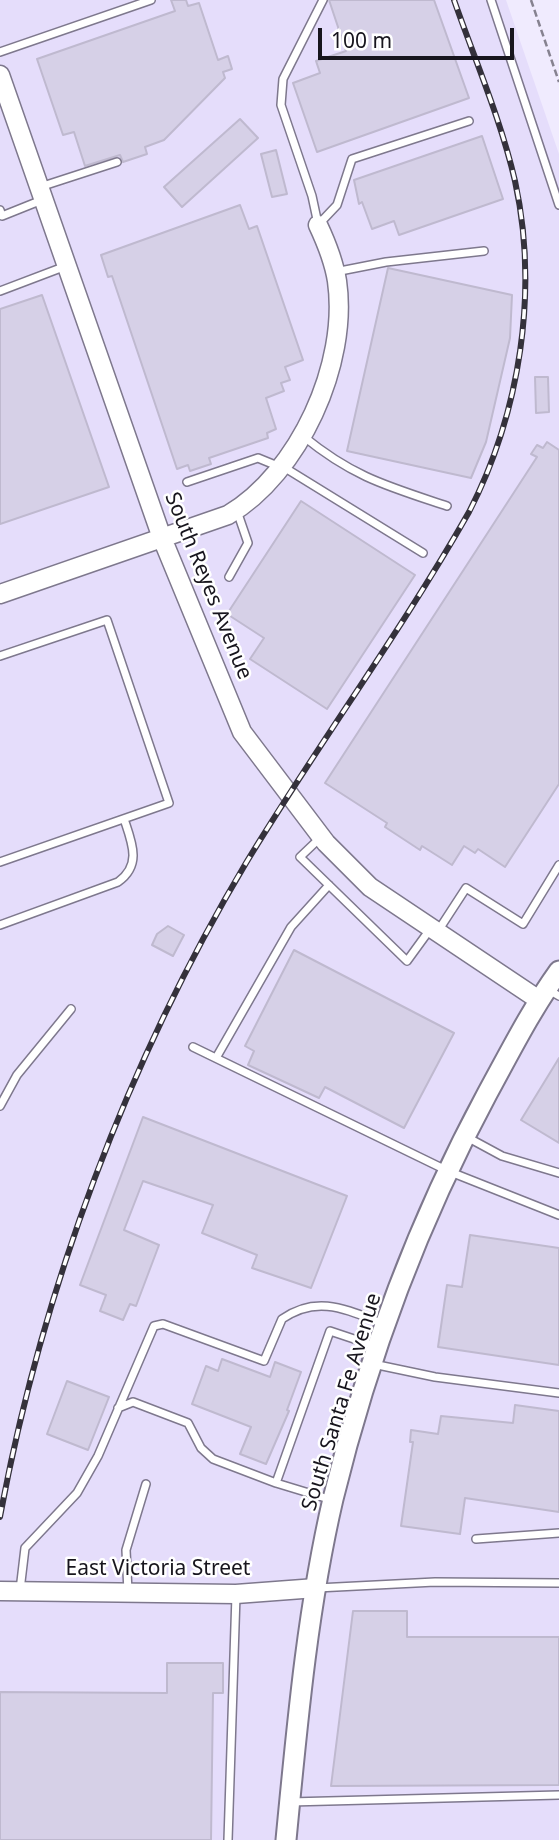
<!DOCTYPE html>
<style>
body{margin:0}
#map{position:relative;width:559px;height:1840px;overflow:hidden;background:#f0ebfe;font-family:"Noto Sans",sans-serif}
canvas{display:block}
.scale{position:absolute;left:318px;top:28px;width:196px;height:32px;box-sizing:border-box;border:4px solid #17151d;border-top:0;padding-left:9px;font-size:21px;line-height:24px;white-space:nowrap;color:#17151d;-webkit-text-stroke:5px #fff;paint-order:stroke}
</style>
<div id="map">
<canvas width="559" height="1840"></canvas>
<div class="scale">100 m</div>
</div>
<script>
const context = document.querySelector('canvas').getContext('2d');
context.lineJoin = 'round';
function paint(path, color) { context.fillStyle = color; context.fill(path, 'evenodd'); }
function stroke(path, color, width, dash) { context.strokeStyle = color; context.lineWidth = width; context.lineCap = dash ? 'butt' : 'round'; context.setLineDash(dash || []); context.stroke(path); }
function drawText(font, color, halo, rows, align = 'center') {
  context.font = font + ' "Noto Sans",sans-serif'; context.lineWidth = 5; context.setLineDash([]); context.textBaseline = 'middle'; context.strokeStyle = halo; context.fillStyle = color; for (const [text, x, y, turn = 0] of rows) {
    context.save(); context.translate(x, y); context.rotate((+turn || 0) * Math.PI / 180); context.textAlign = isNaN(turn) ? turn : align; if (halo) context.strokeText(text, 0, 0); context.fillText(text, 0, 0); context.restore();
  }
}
const built = new Path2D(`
 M0 0H506L559 154V1840H0Z`);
const building = new Path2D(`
 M171 0H186L188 6 199 3 218 60 228 56 232 69 223 72 225 78 164 140 145 147 147 154 123 162 120 155 85 166 74 132 63 135 37 59 175 11Z
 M329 0H434L469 98 317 152 293 83 320 73 316 61 346 51Z
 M240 119 258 138 182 207 164 187Z
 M482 136 503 199 399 235 394 221 372 229 362 202 359 204 354 180Z
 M276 150 287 194 272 197 261 154Z
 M240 205 249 229 257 226 303 360 285 367 290 380 281 383 284 391 266 398 276 429 267 433 268 438 209 458 211 464 190 471 188 465 177 469 112 276 108 277 101 255Z
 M388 268 512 295 510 338 486 442 471 478 347 451Z
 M42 295 109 487 0 524V309Z
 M535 377H548L549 412 536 413Z
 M547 442 559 450V784L505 867 478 849 475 853 464 846 452 865 422 846 420 850 385 827 387 823 325 783 537 457 531 454 537 445 543 448Z
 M301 501 415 575 327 709 250 659 264 638 227 614Z
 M168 926 184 935 173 956 152 945 157 934Z
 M294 950 454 1033 404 1128 325 1087 319 1098 248 1065 254 1051 245 1046Z
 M559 1058V1143L521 1120Z
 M143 1117 347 1196 311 1288 252 1268 257 1255 202 1233 213 1205 143 1181 124 1230 159 1245 136 1306 130 1304 123 1320 100 1311 106 1295 80 1285Z
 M470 1235 559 1248V1365L438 1347 447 1285 462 1287Z
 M222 1359 270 1377 275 1362 301 1372 287 1410 289 1411 266 1464 240 1454 251 1427 192 1404 206 1366 218 1371Z
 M67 1381 109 1397 88 1450 47 1434Z
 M515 1405 559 1411V1512L465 1498 460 1534 401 1526 413 1442H410L411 1430 438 1434 441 1416 513 1423Z
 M353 1611H407V1637H559V1785L331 1786Z
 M167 1663H223V1693H213L211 1840H0V1692L167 1693Z`);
const path = new Path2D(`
 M531 0 559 82`);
const service = new Path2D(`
 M491 0 559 205
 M0 52 151 0
 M40 187 117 162
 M0 210 2 216 42 200
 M318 224 312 196 281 105 283 79 323 0
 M318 225 337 205 352 159 469 121
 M335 272 386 262 484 251
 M0 291 66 266
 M303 436C353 477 387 486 447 506
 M282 466 423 553
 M187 482 258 458 280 467
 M229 577 248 543 237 511
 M0 656 107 620 169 803 0 862
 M321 837 300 857 407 961 431 928
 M0 925 118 882C142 865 132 843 124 819
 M438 931 466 888 523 924 559 865
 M547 989 559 996
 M193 1047 448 1171 559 1215
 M216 1058 291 927 329 885
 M0 1106 17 1075 71 1009
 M465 1136 502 1156 559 1173
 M373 1364 435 1377 559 1393
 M118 1408 133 1402 188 1423 201 1448 213 1459 276 1483
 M332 1500 276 1483 330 1331 375 1346
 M476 1539 559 1533
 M317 1588 435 1582 559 1583
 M20 1590 25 1548 77 1493 98 1456 154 1326 163 1324 264 1361 282 1319C318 1294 347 1310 384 1324
 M128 1592 126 1550 146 1484
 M290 1802 559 1795
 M228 1840 236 1595`);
const tertiary = new Path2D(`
 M0 75 162 538 242 732 326 843 370 887 539 1000
 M0 594 228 515C299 473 349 364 337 281 334 262 326 242 318 225
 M0 1591 236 1594 316 1588`);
const secondary = new Path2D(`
 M286 1840C297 1726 307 1611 333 1499 367 1360 419 1220 487 1094 510 1052 531 1010 559 971`);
const rail = new Path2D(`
 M0 1517C42 1289 128 1061 246 863 318 744 401 632 469 512 520 413 539 291 515 181 501 120 475 60 454 0`);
const streetNames = [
 ["South Reyes Avenue",208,586,68],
 ["South Santa Fe Avenue",342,1402,-73],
 ["East Victoria Street",158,1569]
];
paint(built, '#e5ddfb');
paint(building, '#d6d0e7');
stroke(building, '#bfb9cf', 2);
stroke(service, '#7e788d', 10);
stroke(tertiary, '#7e788d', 21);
stroke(secondary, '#7e788d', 23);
stroke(path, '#868290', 2.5, [7, 3.5]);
stroke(service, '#fff', 7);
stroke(tertiary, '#fff', 18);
stroke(secondary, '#fff', 19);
stroke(rail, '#34313b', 6);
stroke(rail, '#fff', 3.5, [10]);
drawText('21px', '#17151d', '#fff', streetNames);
</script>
